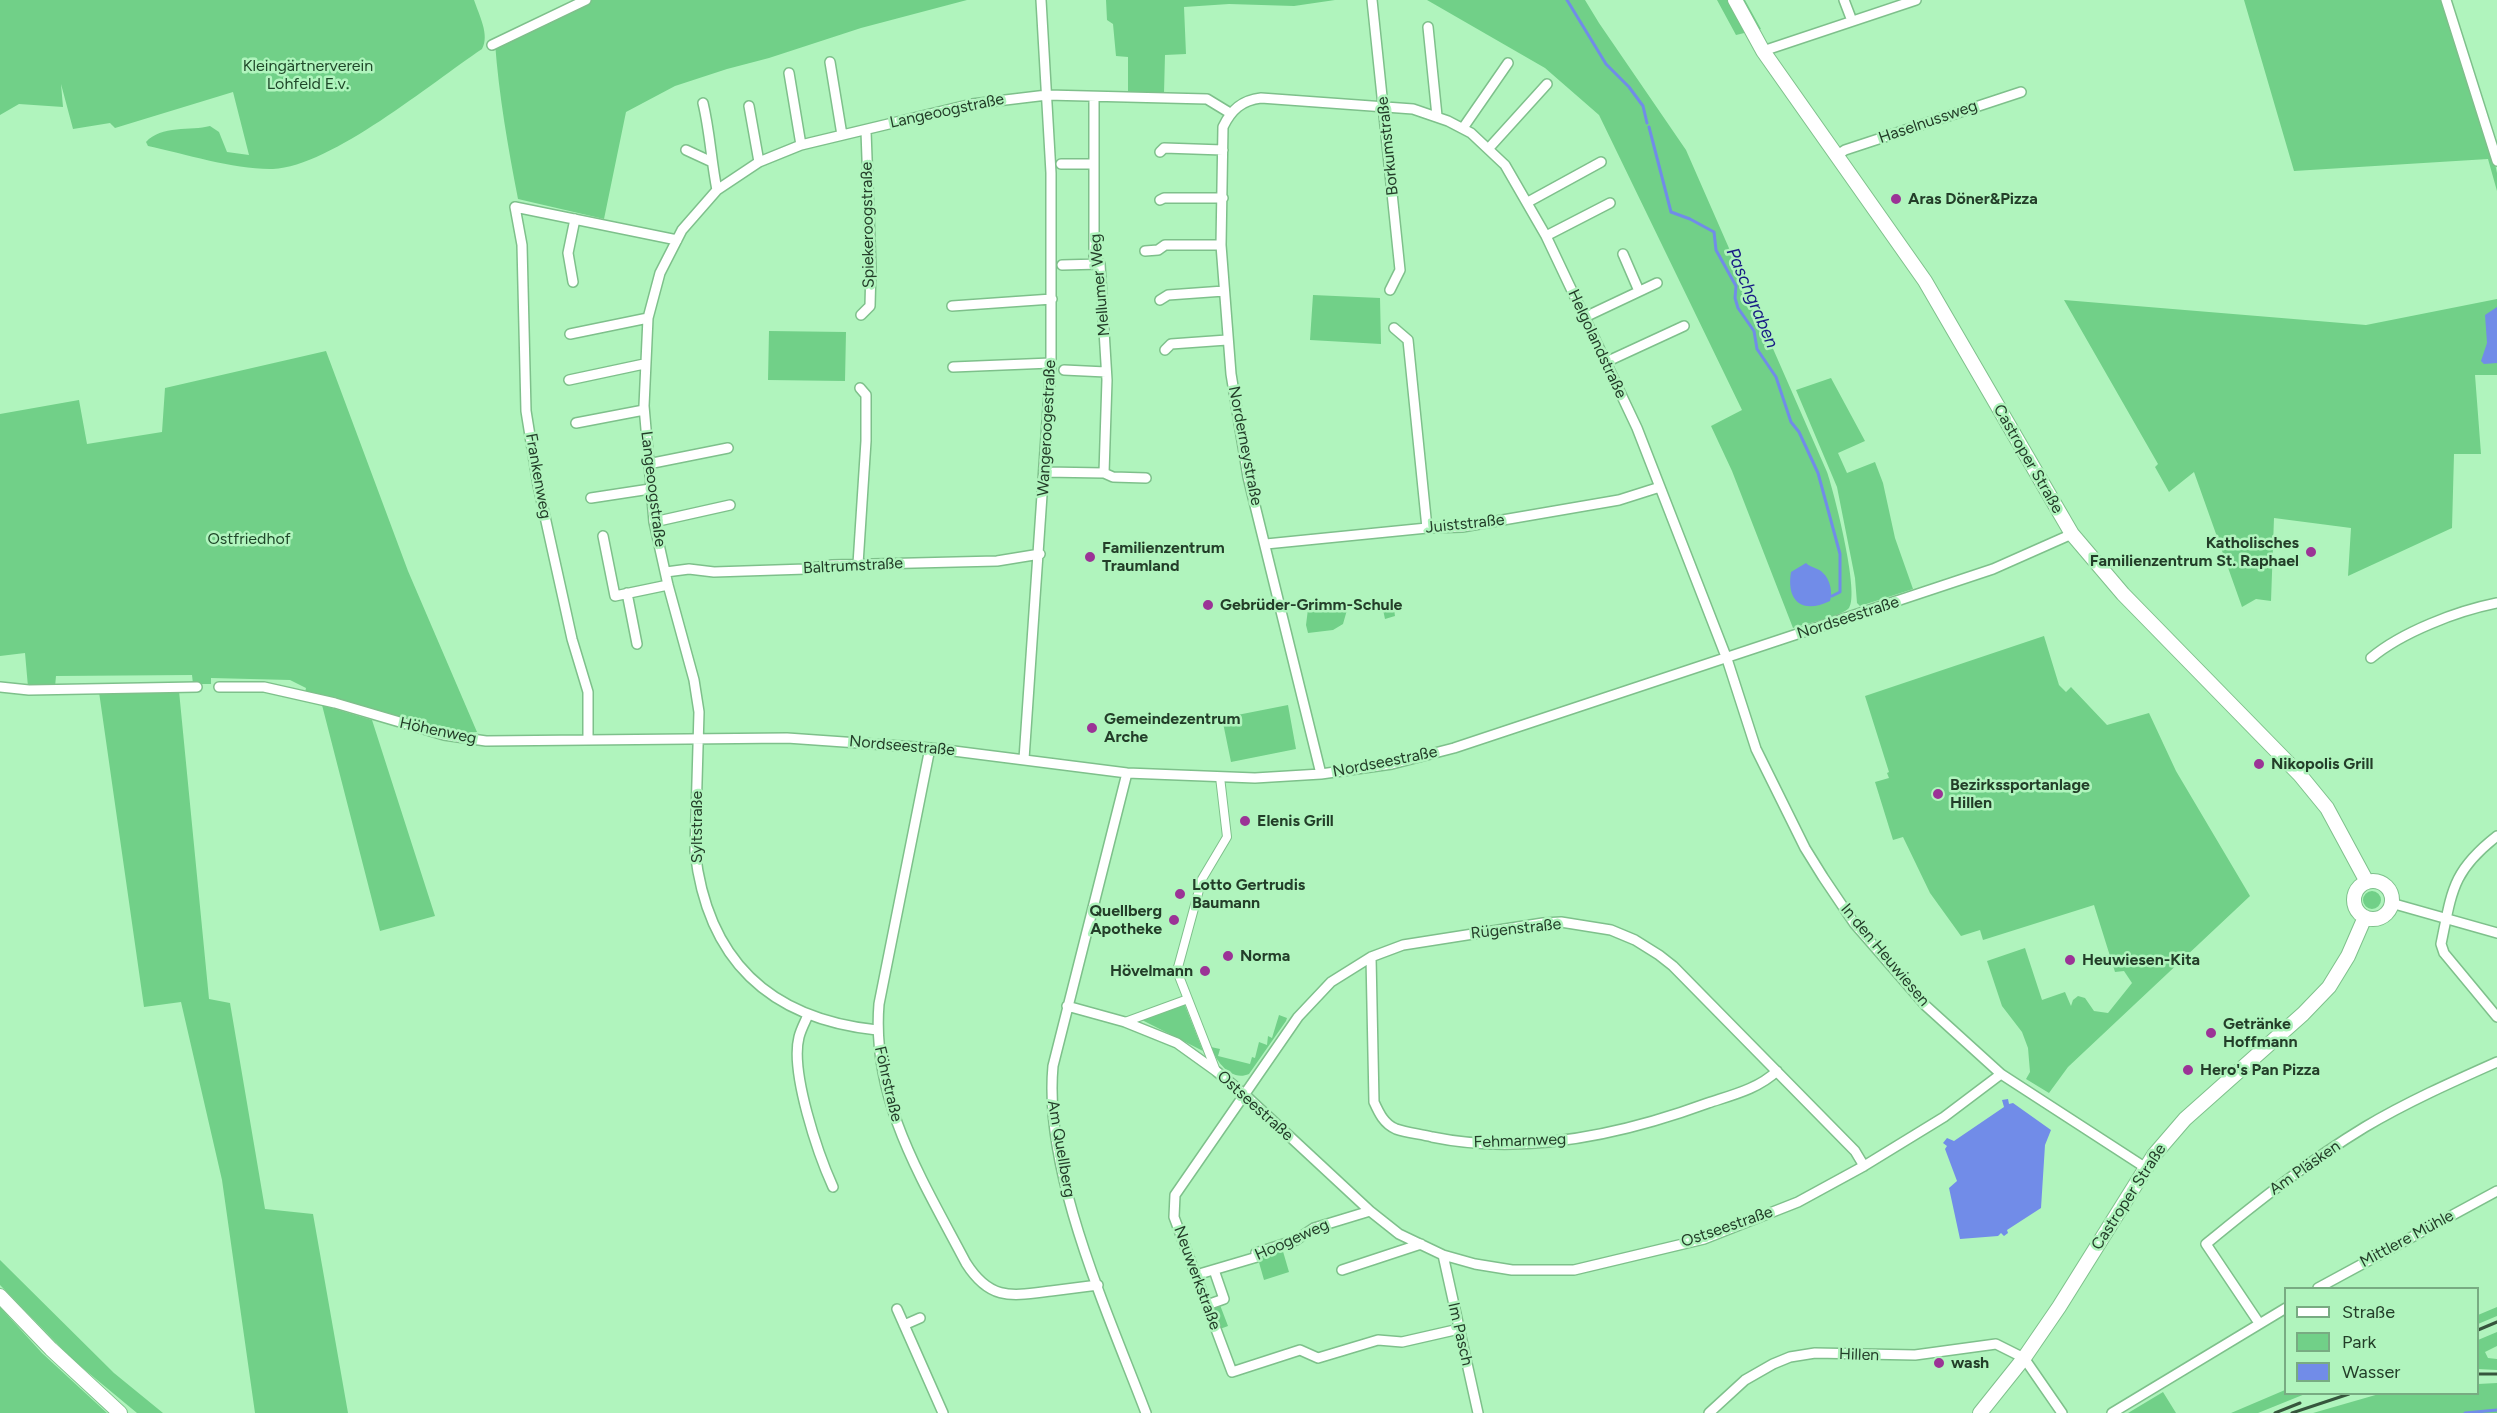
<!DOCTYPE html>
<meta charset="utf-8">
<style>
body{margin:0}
#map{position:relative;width:2497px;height:1413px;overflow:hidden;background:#b0f4bd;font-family:Figtree,sans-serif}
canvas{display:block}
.legend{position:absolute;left:2284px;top:1287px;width:195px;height:108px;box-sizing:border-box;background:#b0f4bd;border:2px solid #78ab82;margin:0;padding:8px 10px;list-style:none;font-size:18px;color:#233e29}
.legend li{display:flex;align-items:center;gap:12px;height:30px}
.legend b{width:30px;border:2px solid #78ab82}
</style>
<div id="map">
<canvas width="2497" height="1413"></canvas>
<ul class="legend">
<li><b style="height:8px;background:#fff"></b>Straße</li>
<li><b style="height:16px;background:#71d088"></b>Park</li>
<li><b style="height:16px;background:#718ce8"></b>Wasser</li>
</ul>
</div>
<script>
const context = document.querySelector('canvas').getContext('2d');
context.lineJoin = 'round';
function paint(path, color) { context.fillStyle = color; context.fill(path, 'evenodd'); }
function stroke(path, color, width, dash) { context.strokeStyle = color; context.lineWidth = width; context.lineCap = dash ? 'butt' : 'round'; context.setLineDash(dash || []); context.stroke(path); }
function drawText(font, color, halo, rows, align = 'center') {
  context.font = font + ' Figtree,sans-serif'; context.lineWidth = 5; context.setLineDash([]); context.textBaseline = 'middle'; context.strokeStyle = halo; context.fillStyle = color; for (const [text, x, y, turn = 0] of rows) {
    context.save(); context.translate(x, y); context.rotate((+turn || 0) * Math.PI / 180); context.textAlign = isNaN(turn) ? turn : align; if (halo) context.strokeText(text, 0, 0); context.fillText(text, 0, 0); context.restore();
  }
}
const green = new Path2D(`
 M0 0H474C479 15 490 35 482 49 431 83 332 166 273 169 236 170 185 154 148 146L146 142C161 125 191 131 210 126L219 132 227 152 249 155 233 92 115 128 110 123 73 129 61 84 63 107 19 104 0 115Z
 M582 0H967L861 28 769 58 727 69 675 86 626 112 604 219 518 199C508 147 499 96 495 43Z
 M1106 0H1335L1294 6 1229 4 1184 7 1186 54 1165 55 1164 93H1128V57L1116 56 1113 24 1107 20Z
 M1427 0H1585L1599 23 1686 150 1827 472C1834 492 1860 593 1849 608 1842 616 1805 624 1793 628L1732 471 1711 426 1742 410 1599 115 1545 68Z
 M1717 0H1745L1761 29 1736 35Z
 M2244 0H2443L2494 159 2497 173V191L2488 159 2294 171Z
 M1313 295 1380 298 1381 344 1310 340Z
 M2497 299V375H2475L2481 454H2454L2452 528 2348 576 2351 528 2274 518 2271 601 2256 599 2242 607 2194 472 2169 492 2155 467 2158 464 2064 300 2366 325Z
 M769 331 846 332 845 381 768 380Z
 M326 351 408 571 477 732 468 733 417 725 305 693 306 688 290 680 211 678V684H193L192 675 56 676 55 687H28L25 653 0 656V414L79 400 87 444 162 432 165 388Z
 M1831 378 1865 441 1838 453 1847 473 1875 462 1883 483 1895 538 1913 589 1860 606 1857 603 1855 578 1837 487 1796 390Z
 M1393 603 1395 616 1385 619 1382 605Z
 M1339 604H1344L1347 610 1343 624 1333 630 1308 633 1306 625 1308 609Z
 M2044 636 2059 685 2066 692 2071 687 2107 725 2149 713 2176 771 2250 896 2068 1067 2049 1093 2026 1079 2030 1072 2028 1048 2022 1032 2002 1006 1987 961 2025 948 2042 1000 2065 992 2071 1006 2073 1000 2078 996 2085 998 2094 1011 2108 1013 2132 983 2124 971 2115 972 2094 905 1983 940 1980 930 1961 936 1930 893 1903 837 1893 840 1875 782 1889 778 1887 773 1889 772 1865 696Z
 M179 691 209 999 230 1003 265 1209 313 1214 348 1413H255L222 1180 181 1002 144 1007 99 692Z
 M322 705 372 720 435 916 380 931Z
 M1288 705 1296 749 1231 762 1222 718Z
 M2363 900a9 9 0 1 1 18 0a9 9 0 1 1-18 0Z
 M1184 1003 1203 1051 1140 1019Z
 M1279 1015 1287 1018 1286 1021 1249 1074C1231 1082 1216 1061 1211 1047L1220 1049 1218 1056 1250 1064 1252 1057 1255 1058 1259 1042 1267 1045 1268 1036 1272 1038Z
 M1282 1248 1289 1272 1264 1280 1258 1259 1268 1256 1267 1252Z
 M0 1260 114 1373 163 1413H137L73 1360 0 1285Z
 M1220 1305 1228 1326 1220 1329 1212 1307Z
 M0 1307 42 1353 107 1413H0Z
 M2497 1307V1316L2478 1324V1315Z
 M2497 1332V1346L2485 1352 2488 1358 2497 1359V1370L2478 1369V1340Z
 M2497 1383V1413H2313L2379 1394H2478V1384Z
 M2285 1390 2286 1394H2305L2258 1413H2231Z
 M2163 1392 2176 1413H2128Z`);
const water = new Path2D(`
 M2497 307V363L2484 364 2481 361 2487 343 2485 315Z
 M1806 563C1811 568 1819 568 1823 573 1830 579 1833 593 1830 601 1803 614 1786 602 1791 572Z
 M2008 1099 2009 1104 2013 1103 2051 1130 2045 1145 2041 1208 2007 1230 2008 1233 2004 1236 2001 1233 1998 1236 1960 1239 1949 1188 1957 1181 1945 1149 1947 1146 1943 1143 1947 1138 1954 1141 2004 1107 2002 1100Z`);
const stream = new Path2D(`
 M1567 0 1606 64 1629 87 1643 106 1647 123
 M1649 127 1671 212 1690 219 1714 232 1716 250 1736 286 1735 298 1738 308 1754 331 1757 349 1776 377 1791 422 1799 432 1818 473 1840 554V592L1832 596
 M2465 1413 2497 1410`);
const pedestrian = new Path2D(`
 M1125 1022 1188 999
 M1216 1071 1177 971 1202 879 1227 837 1220 777`);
const minor = new Path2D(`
 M1372 0 1400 270 1390 290
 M1844 0 1852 21
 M2446 0 2497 161
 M1428 27 1437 116
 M492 45 586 0
 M1763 51 1916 0
 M830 62 842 135
 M789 73 801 145
 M703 103C710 132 711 160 717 190
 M749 106 759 162
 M1463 128 1508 63
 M1489 148 1547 84
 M686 150 712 162
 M1160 152 1164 148 1223 150
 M1836 156 1845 150 2021 92
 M1061 164H1094
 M1160 200 1164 198H1223
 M1528 202 1601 162
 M1546 236 1610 203
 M1145 251 1158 250 1165 245H1221
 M1623 254 1639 291
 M1062 265 1100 264
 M573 282 568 253 575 219
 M1160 300 1168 295 1224 291
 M952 306 1052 299
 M861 315 870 306 871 267 866 131
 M1585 317 1657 283
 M1394 328 1408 340 1427 528
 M570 334 648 318
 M1165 350 1171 344 1227 340
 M1606 362 1684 326
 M953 367 1051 363
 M1064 370 1106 372
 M569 380 644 364
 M576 423 644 410
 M648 464 728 448
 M1045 472 1104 473 1107 380 1100 264 1094 256V97
 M1104 473 1113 477 1146 478
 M591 498 650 489
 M654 522 730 505
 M603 536 615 596 668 585
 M1266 544 1427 528 1462 527 1619 500 1660 487
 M858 564 866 441V395L860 388
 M666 572 689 569 714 572 806 569 832 565 997 561 1040 554
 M627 593 637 644
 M2371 658C2402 632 2457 611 2497 603
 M0 687 29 690 197 687
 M219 687H264L335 703 444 735 486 741 787 738 930 748 1127 773 1255 778 1321 774 1392 764 1454 748 1993 569 2072 534
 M588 740V692L572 639 563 598 538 485 526 411 522 245 515 207 677 240
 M930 748 879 1004C871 1100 923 1181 966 1263 990 1301 1011 1296 1051 1291 1067 1289 1082 1287 1098 1285
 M1024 759 1051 363V173L1041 0
 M1127 773 1053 1066C1043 1172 1108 1313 1146 1413
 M1321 774 1248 477 1231 374 1221 245 1223 127C1231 110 1242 100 1261 98L1413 109 1448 121 1471 133 1505 165 1546 236 1637 428 1727 659 1756 749 1805 848 1823 877 1854 923 1926 1006 2001 1074 2146 1168
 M2497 836C2452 871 2452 891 2441 944L2444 953 2497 1017
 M2391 903 2497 933
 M1371 957 1374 1102C1379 1113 1384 1124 1396 1129 1407 1133 1421 1134 1432 1137 1524 1156 1621 1135 1708 1103 1732 1095 1758 1089 1777 1071
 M1067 1006 1125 1022 1177 1043 1216 1071 1244 1094 1370 1211 1399 1234 1443 1255 1475 1264 1512 1270H1574L1704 1239 1798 1202 1864 1166 1944 1117 2001 1074
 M808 1015C805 1022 801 1029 799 1037 790 1072 818 1154 833 1187
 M877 1030C769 1019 707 959 695 851L699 712 694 680 668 585 654 522 644 406 648 318 660 273 682 230 717 190 759 162 801 145 972 104 1047 95 1207 99 1230 113
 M1443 1255 1478 1413
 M1342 1270 1421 1244
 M1196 1275 1257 1257 1256 1253 1296 1240 1314 1228 1370 1211
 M2318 1288 2497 1191
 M1207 1305 1224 1299 1214 1270
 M897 1309 943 1413
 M2259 1323 2206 1244C2257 1202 2309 1161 2365 1127 2407 1102 2452 1082 2497 1062
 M904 1325 920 1318
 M1459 1329 1402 1342 1378 1340 1318 1358 1300 1350 1232 1372 1174 1217 1175 1195 1298 1017 1331 982 1371 957 1403 945 1543 923 1561 922 1611 930 1635 940 1659 955 1673 966 1855 1151 1864 1166
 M1709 1413 1745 1380 1773 1364 1790 1357 1815 1353 1915 1355 1996 1344 2024 1358 2062 1413
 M2112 1413 2286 1308`);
const secondary = new Path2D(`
 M1735 0 1763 51 1925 281 2072 534 2123 594 2300 775 2327 808 2367 882
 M2354 900a19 19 0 1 1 38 0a19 19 0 1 1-38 0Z
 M0 1296 51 1349 120 1413
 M1980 1413 2024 1358 2059 1307 2154 1155 2185 1119 2303 1014 2329 987 2348 956 2365 917`);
const rail = new Path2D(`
 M2478 1330 2497 1322
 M2478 1374H2497
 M2275 1413 2300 1403
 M2292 1413 2349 1394`);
const markers = [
 [1896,199,6,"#9b3396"],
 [2311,552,6,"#9b3396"],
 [1090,557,6,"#9b3396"],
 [1208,605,6,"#9b3396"],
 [1092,728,6,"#9b3396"],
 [2259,764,6,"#9b3396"],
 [1938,794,6,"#9b3396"],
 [1245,821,6,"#9b3396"],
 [1180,894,6,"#9b3396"],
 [1174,920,6,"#9b3396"],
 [1228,956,6,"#9b3396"],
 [2070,960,6,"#9b3396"],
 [1205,971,6,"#9b3396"],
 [2211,1033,6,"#9b3396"],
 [2188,1070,6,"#9b3396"],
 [1939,1363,6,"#9b3396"]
];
const parkNames = [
 ["Kleingärtnerverein",308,66],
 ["Lohfeld E.v.",308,84],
 ["Ostfriedhof",249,539]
];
const streetNames = [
 ["Langeoogstraße",947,111,-12],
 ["Haselnussweg",1928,122,-19],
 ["Borkumstraße",1388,146,-96],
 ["Spiekeroogstraße",868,225,-91],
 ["Mellumer Weg",1100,285,-95],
 ["Helgolandstraße",1597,344,65],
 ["Wangeroogestraße",1047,428,-87],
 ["Norderneystraße",1245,446,79],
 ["Castroper Straße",2028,459,60],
 ["Frankenweg",538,476,80],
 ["Langeoogstraße",653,489,83],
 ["Juiststraße",1465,524,-6],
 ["Baltrumstraße",853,566,-3],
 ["Nordseestraße",1848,618,-18],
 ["Höhenweg",438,731,12],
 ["Nordseestraße",902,746,5],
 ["Nordseestraße",1385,762,-11],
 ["Syltstraße",697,827,-90],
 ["Rügenstraße",1516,929,-6],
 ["In den Heuwiesen",1885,955,50],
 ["Föhrstraße",888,1084,77],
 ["Ostseestraße",1255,1106,42],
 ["Fehmarnweg",1520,1141,-2],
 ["Am Quellberg",1061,1149,80],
 ["Am Pläsken",2305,1168,-35],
 ["Castroper Straße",2129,1197,-57],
 ["Ostseestraße",1727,1227,-19],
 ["Mittlere Mühle",2407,1239,-28],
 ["Hoogeweg",1292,1240,-24],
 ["Neuwerkstraße",1197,1278,70],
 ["Im Pasch",1460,1334,77],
 ["Hillen",1859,1355,2]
];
const poiNames = [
 ["Aras Döner&Pizza",1908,199],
 ["Katholisches",2299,543,"right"],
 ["Familienzentrum St. Raphael",2299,561,"right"],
 ["Familienzentrum",1102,548],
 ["Traumland",1102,566],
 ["Gebrüder-Grimm-Schule",1220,605],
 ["Gemeindezentrum",1104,719],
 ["Arche",1104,737],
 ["Nikopolis Grill",2271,764],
 ["Bezirkssportanlage",1950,785],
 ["Hillen",1950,803],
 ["Elenis Grill",1257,821],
 ["Lotto Gertrudis",1192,885],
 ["Baumann",1192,903],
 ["Quellberg",1162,911,"right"],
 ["Apotheke",1162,929,"right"],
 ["Norma",1240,956],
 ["Heuwiesen-Kita",2082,960],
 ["Hövelmann",1193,971,"right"],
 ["Getränke",2223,1024],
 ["Hoffmann",2223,1042],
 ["Hero's Pan Pizza",2200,1070],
 ["wash",1951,1363]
];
const waterNames = [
 ["Paschgraben",1752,298,67]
];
paint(green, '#71d088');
paint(water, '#718ce8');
stroke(stream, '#718ce8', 3);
stroke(pedestrian, '#7ec08b', 10);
stroke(minor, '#7ec08b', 12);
stroke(secondary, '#7ec08b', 16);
stroke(pedestrian, '#fff', 8);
stroke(minor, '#fff', 9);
stroke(secondary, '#fff', 14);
stroke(rail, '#36563d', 3);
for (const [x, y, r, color] of markers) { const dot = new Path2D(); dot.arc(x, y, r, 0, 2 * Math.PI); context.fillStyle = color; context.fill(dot); stroke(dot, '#b0f4bd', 2); }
drawText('16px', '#1f4729', '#b0f4bd', parkNames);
drawText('16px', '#233e29', '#b0f4bd', streetNames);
drawText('bold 16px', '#233e29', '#b0f4bd', poiNames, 'left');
drawText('italic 18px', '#171a84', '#b0f4bd', waterNames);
</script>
